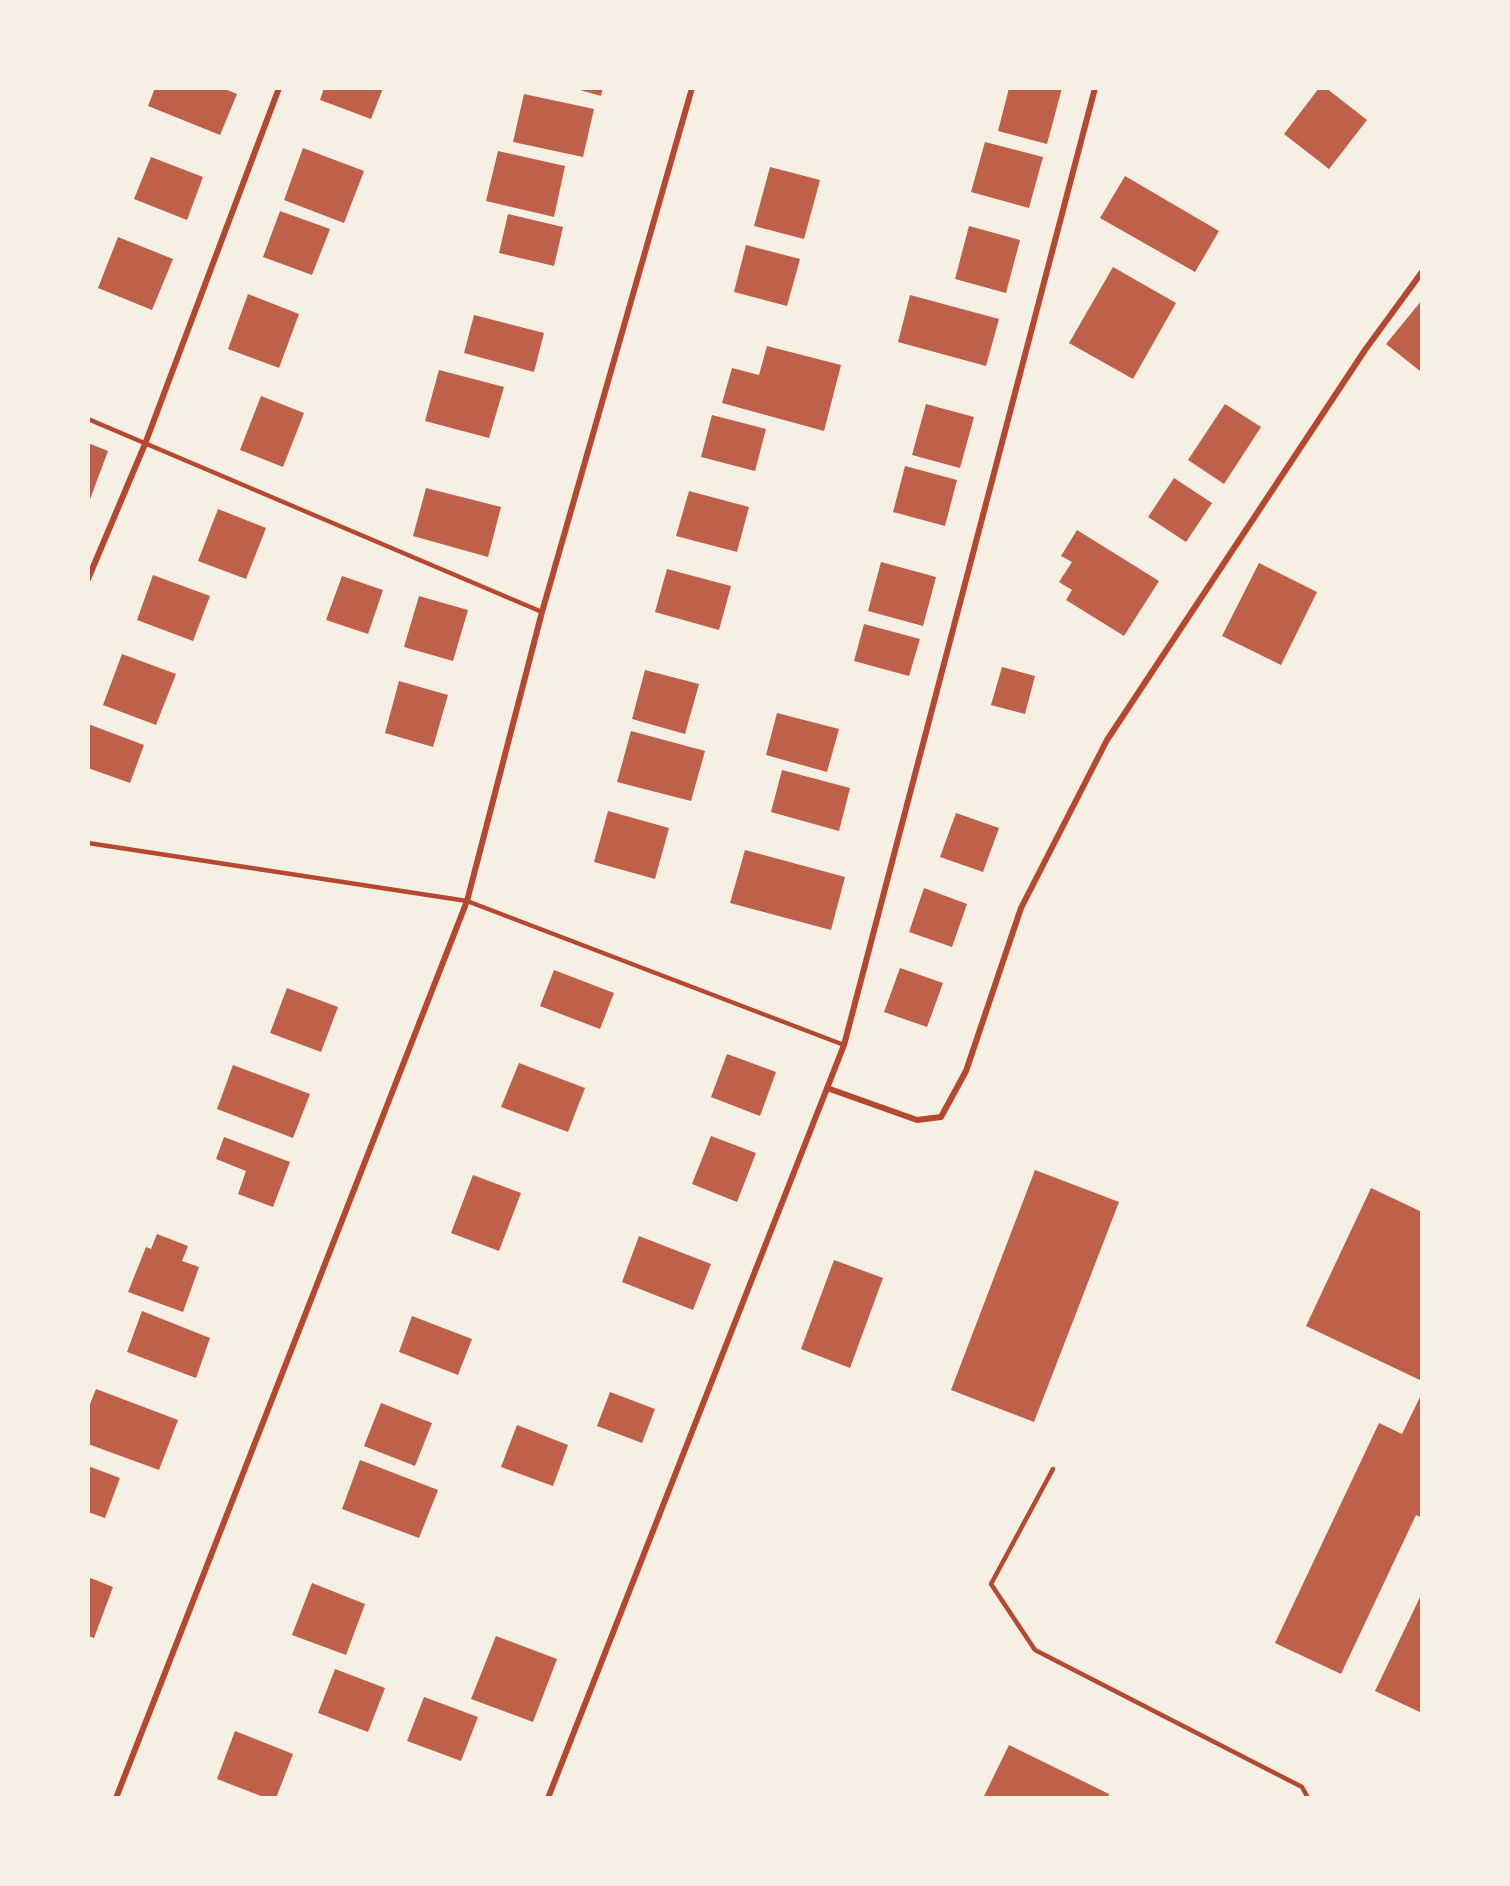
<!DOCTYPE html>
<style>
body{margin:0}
#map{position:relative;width:1510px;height:1886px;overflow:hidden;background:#f6efe4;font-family:Montserrat,sans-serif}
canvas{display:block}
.frame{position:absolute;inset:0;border:90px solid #f6efe4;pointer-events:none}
</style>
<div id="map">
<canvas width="1510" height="1886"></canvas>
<div class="frame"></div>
</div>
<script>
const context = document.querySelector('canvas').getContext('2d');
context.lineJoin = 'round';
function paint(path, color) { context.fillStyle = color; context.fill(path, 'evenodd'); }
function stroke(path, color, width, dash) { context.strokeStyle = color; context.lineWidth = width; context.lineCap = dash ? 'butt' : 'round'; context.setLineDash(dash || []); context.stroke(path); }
const building = new Path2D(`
 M155 88H222L237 94 220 135 148 106Z
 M324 88H383L371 119 320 100Z
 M573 88H603L601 96Z
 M1009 88H1062L1047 144 998 131Z
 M1319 88H1326L1367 120 1329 169 1284 134Z
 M524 94 594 109 583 157 513 142Z
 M985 142 1043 157 1029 208 971 192Z
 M303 148 364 171 344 223 284 200Z
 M498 151 565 166 554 217 486 201Z
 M151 157 203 177 187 220 134 199Z
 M770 167 820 180 804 239 754 226Z
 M1125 176 1219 231 1195 272 1100 218Z
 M280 211 330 229 312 275 263 257Z
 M508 214 563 227 554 266 499 253Z
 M969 226 1020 240 1006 293 955 279Z
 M118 237 173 259 152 310 98 288Z
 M746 245 800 259 787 306 734 292Z
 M1113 267 1176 303 1133 379 1069 343Z
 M248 294 299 314 279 368 228 349Z
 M910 295 999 319 986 366 898 342Z
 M1422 300V370L1420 371 1386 344Z
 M474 315 544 333 534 372 464 353Z
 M767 346 841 365 824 431 722 403 732 368 759 375Z
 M439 370 504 387 489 438 425 421Z
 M261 396 304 413 283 467 240 450Z
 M926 404 974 417 960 468 912 455Z
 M1225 404 1261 427 1224 484 1188 460Z
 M712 415 766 429 755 471 701 457Z
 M88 443 108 451 89 502H88Z
 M905 466 957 480 945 526 893 512Z
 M1174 478 1212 503 1186 542 1148 517Z
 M426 488 501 507 488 557 413 536Z
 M689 491 749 507 737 552 676 536Z
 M218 509 266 528 246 579 198 561Z
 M1077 530 1159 581 1124 636 1066 600 1072 590 1059 582 1072 562 1061 556Z
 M881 562 936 577 923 626 868 611Z
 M1259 563 1317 592 1281 665 1222 636Z
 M667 569 731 586 719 630 655 612Z
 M153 575 210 596 193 641 137 620Z
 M342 576 383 590 368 634 326 620Z
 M419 596 468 610 453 661 404 647Z
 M864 624 920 639 909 676 854 661Z
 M122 654 176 674 156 725 103 705Z
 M1002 667 1035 676 1025 714 991 705Z
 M645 670 699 684 685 734 632 719Z
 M399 681 448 695 433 747 385 733Z
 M777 713 839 729 827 772 766 755Z
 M88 724 144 745 130 783 88 768Z
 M631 731 705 751 691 801 617 782Z
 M782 770 850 788 839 831 771 812Z
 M608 811 669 828 655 879 594 862Z
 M956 813 999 828 983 872 940 857Z
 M745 850 845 877 831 930 730 903Z
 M924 888 967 904 952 947 909 932Z
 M900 968 943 983 927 1027 884 1012Z
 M554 970 614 993 600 1029 540 1006Z
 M287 988 338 1007 321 1052 270 1033Z
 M727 1054 776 1072 760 1116 711 1097Z
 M519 1063 585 1088 568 1132 501 1107Z
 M233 1065 310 1094 293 1138 217 1109Z
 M711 1136 756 1153 737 1202 692 1184Z
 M224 1137 290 1162 273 1207 238 1194 246 1171 216 1159Z
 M1035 1170 1119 1202 1034 1422 951 1390Z
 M473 1175 521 1193 499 1251 451 1233Z
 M1371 1188 1422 1212V1381L1306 1326Z
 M157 1234 188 1246 182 1261 199 1267 183 1312 128 1292 146 1247 151 1249Z
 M639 1236 711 1264 693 1310 622 1282Z
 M834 1260 883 1278 850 1368 801 1349Z
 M142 1311 210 1338 196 1378 127 1352Z
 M412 1316 472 1339 458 1375 399 1352Z
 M96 1389 178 1420 159 1470 88 1444V1409Z
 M610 1392 655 1409 642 1443 597 1426Z
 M1422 1393V1518L1416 1515 1341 1674 1275 1643 1379 1423 1402 1434Z
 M381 1403 432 1423 415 1466 364 1446Z
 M517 1425 568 1445 553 1486 501 1467Z
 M360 1460 438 1490 419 1538 342 1509Z
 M88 1466 120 1478 105 1518 88 1512Z
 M88 1577 113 1587 94 1638 88 1636Z
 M312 1583 365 1604 346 1655 292 1635Z
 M1422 1593V1713L1375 1691Z
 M496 1636 557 1659 533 1722 471 1699Z
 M335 1669 385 1688 368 1732 318 1713Z
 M424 1697 478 1717 461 1761 407 1741Z
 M235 1731 293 1754 276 1798H266L217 1779Z
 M1009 1745 1109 1794 1108 1798H983Z`);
const service = new Path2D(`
 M88 419 542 612
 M88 843 467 901 844 1045
 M1053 1469 991 1584 1035 1650 1302 1787 1308 1798`);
const minor = new Path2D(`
 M88 579 145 444 279 88
 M827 1088 917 1120 941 1117 966 1071 1021 908 1107 740 1365 350 1422 272
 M116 1798 467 901 542 612 692 88
 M548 1798 844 1045 1095 88`);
paint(building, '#bf614a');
stroke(service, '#b5482f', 4.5);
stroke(minor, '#b5482f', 6);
</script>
